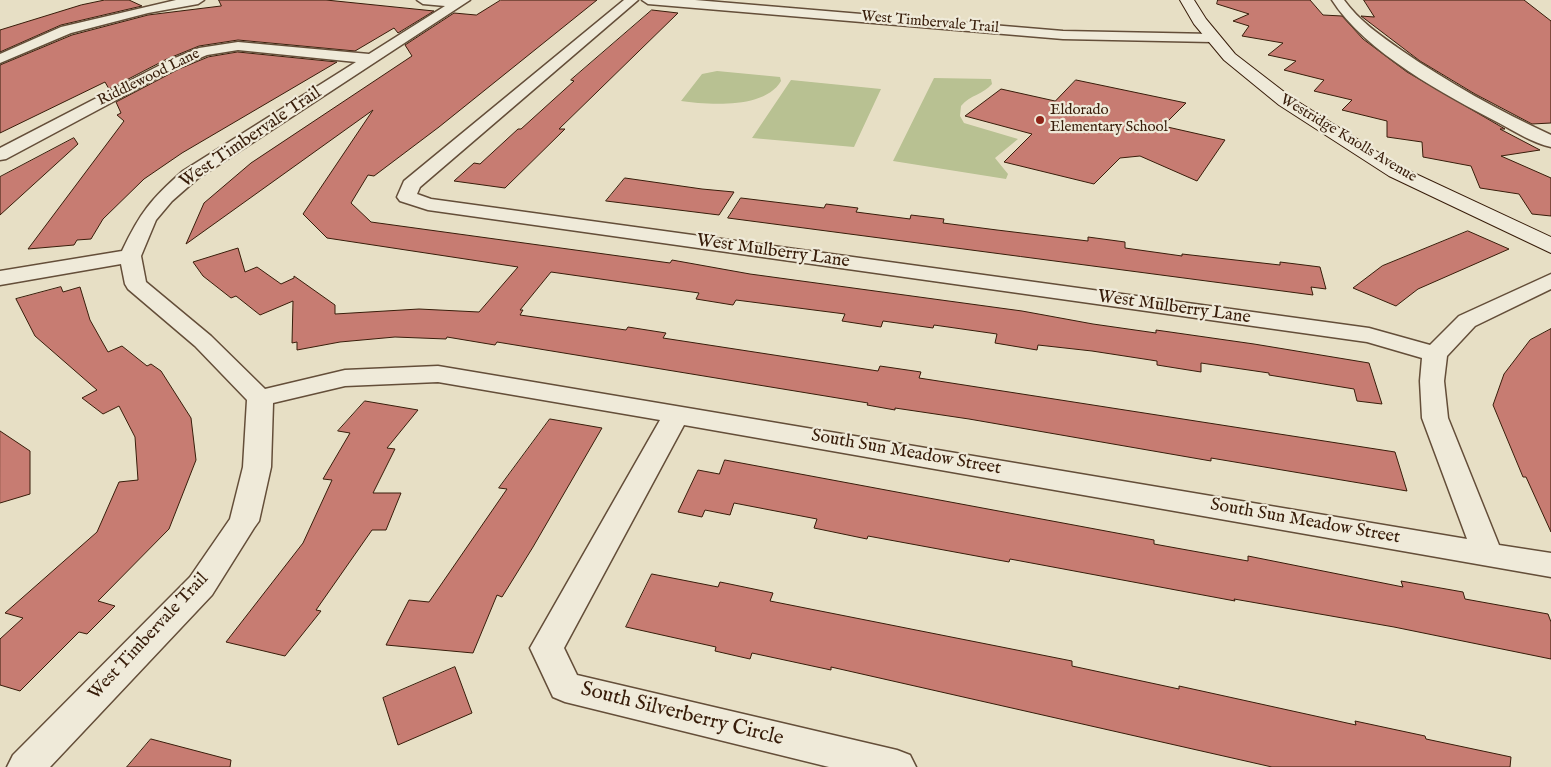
<!DOCTYPE html>
<style>
body{margin:0}
canvas{display:block;background:#e7dfc5}
</style>
<canvas width="1551" height="767"></canvas>
<script>
const context = document.querySelector('canvas').getContext('2d');
context.lineJoin = 'round';
function paint(path, color) { context.fillStyle = color; context.fill(path, 'evenodd'); }
function stroke(path, color, width, dash) { context.strokeStyle = color; context.lineWidth = width; context.lineCap = dash ? 'butt' : 'round'; context.setLineDash(dash || []); context.stroke(path); }
function drawText(font, color, halo, rows, align = 'center') {
  context.font = font + ' "IM FELL English",serif'; context.lineWidth = 4.5; context.setLineDash([]); context.textBaseline = 'middle'; context.strokeStyle = halo; context.fillStyle = color; for (const [text, x, y, turn = 0] of rows) {
    context.save(); context.translate(x, y); context.rotate((+turn || 0) * Math.PI / 180); context.textAlign = isNaN(turn) ? turn : align; if (halo) context.strokeText(text, 0, 0); context.fillText(text, 0, 0); context.restore();
  }
}
const green = new Path2D(`
 M717 71 780 77 781 81C765 109 709 105 681 101L702 74Z
 M934 78 991 79 992 84C984 94 970 95 961 106L960 116 964 123 1018 139 995 158 1008 174 1006 179 893 161Z
 M791 80 881 89 854 147 752 138Z`);
const building = new Path2D(`
 M105 0H129L142 6 61 25 0 52V30L81 5Z
 M219 0H326L434 11 398 33 394 28 355 51 238 40 199 46 167 59 109 89 105 82 0 133V65L72 35 148 15 221 6Z
 M501 0H597L439 127 374 176 368 175 351 203 371 222 670 263 672 260 750 274 1022 311 1093 324 1156 333V330L1254 344 1369 363 1382 404 1357 401 1354 389 1269 375V373L1201 363V372L1157 365V361L1092 351 1038 345 1037 350 995 343 997 334 934 325 933 328 883 321 881 327 842 321 845 314 736 300 733 305 696 299 699 293 551 272 520 310H523L520 315 626 330 628 327 666 333 663 338 878 371 880 366 921 372 919 378 1395 452 1407 491 1211 458V461L969 419 895 408V410L867 405 868 403 497 342 495 345 447 337 446 339 395 337 340 342 297 350V342L292 343 293 301 260 315 236 296 231 298 203 276 193 262 238 248 245 272 257 267 281 284 294 278V276L335 305V314L419 309 479 312 518 267 327 238 303 214 373 110 186 244 204 203 251 163 412 56 405 45 454 13 476 15Z
 M1218 0H1310L1323 15 1342 16 1363 39 1407 72 1505 129H1500L1540 150 1501 156 1551 178V216L1532 214 1519 194 1480 188 1471 166 1423 157 1422 142 1387 137V121L1342 110 1352 100 1314 91 1324 80 1284 70 1296 61 1268 55 1283 43 1242 36 1249 26 1233 21 1249 14 1217 4Z
 M1364 0H1524L1551 21V123L1532 124 1475 94 1420 61 1361 16 1374 17Z
 M652 10 678 13 559 129H565L505 188 454 181 474 163 480 164 518 129H521L574 81 571 80Z
 M238 52 337 62 182 153 144 179 103 219 91 239 77 240 74 245 28 249 124 121 117 115 121 113 116 102 179 69 208 57Z
 M1076 80 1186 103 1163 126 1225 140 1197 181 1140 156 1120 158 1094 184 1004 162 1032 134 965 116 1001 89 1055 101Z
 M74 138 78 144 0 215V177Z
 M625 178 702 189 734 192 719 215 606 201Z
 M741 198 824 208 826 204 858 208 856 212 910 219 911 215 944 219 943 223 997 230 1088 241V237L1125 242V248L1182 256V254L1280 265V262L1320 267 1326 289 1311 287 1313 295 728 218Z
 M1468 231 1509 249 1418 289 1396 306 1353 288 1382 266Z
 M61 287 63 292 80 287 90 320 108 352 122 346 147 366 151 364 161 371 191 418 196 460 169 529 98 601 115 606 87 634 79 632 20 691 0 685V639L23 618 5 613 97 532 119 482 138 480 135 437 119 406 103 414 82 398 97 390 35 336 16 299Z
 M1551 329V532L1526 477H1523L1493 405 1504 374 1530 340Z
 M365 401 418 410 387 448 395 449 373 493H401L386 530H372L316 610 321 611 285 656 226 642 303 543 332 480 323 479 350 433 338 431Z
 M550 419 602 428 533 547 502 597 497 595 473 653 386 645 409 600 429 602 507 489 499 488Z
 M0 431 30 451V494L0 503Z
 M725 460 1154 540V544L1248 561V556L1403 587 1401 581 1463 592 1465 599 1548 614 1551 622V659L1394 627 1234 599 1235 601 1010 559 1009 562 868 536 867 539 814 528 817 519 734 503 730 515 705 510 702 517 678 512 698 470 719 474Z
 M652 574 718 587 720 582 773 593 770 601 1072 661V666L1179 689V686L1356 725 1355 721 1425 736 1426 739 1511 757 1510 767H1272L831 667V670L752 653 750 659 715 651 716 647 626 627Z
 M455 667 472 713 398 745 383 698Z
 M151 739 231 760 230 767H127Z`);
const street = new Path2D(`
 M176 0H204L198 4 148 13 71 33 0 63V54L61 27Z
 M417 0H470L197 179 172 201 156 220 141 256 146 282 211 336 265 389 345 370 438 366 1467 539 1422 418 1420 381 1422 358 1367 342 428 210 400 201 397 197 404 181 624 0H638L420 187 417 194 431 199 1369 328 1430 345 1459 316 1551 274V289L1475 326 1447 356 1444 381 1448 418 1499 545 1551 553V577L684 425 564 648 577 675 897 750 910 755 916 767H829L565 702 553 697 530 648 660 420 438 382 345 386 273 403 271 467 259 521 254 528 212 595 50 767H7L13 755 190 577 230 519 243 467 247 400 195 346 128 289 125 284 121 264 0 285V271L122 251C140 213 151 199 183 171L356 62 238 50 207 55 178 67 6 159 0 160V148L168 61 199 48 238 42 369 54 445 6 423 4Z
 M642 0H695L1063 31 1212 34 1219 38 1212 42 1063 39 648 4Z
 M1332 0H1344C1359 21 1381 36 1401 50 1449 83 1499 111 1551 135V147C1533 143 1516 132 1499 123 1445 95 1365 52 1332 0Z`);
const secondary = new Path2D(`
 M1180 0H1194L1206 19 1235 54 1292 98 1403 168 1551 237V253L1389 176 1279 105 1224 60 1194 24Z`);
const markers = [
 [1040,120,5,"#8f2418"]
];
const farStreetnames = [
 ["West Timbervale Trail",930,23,5],
 ["Riddlewood Lane",149,78,-26],
 ["Westridge Knolls Avenue",1348,139,31]
];
const farPoinames = [
 ["Eldorado",1050,111],
 ["Elementary School",1050,128]
];
const streetNames = [
 ["West Timbervale Trail",251,138,-34],
 ["West Mulberry Lane",773,252,8],
 ["West Mulberry Lane",1174,308,8],
 ["South Sun Meadow Street",906,453,10],
 ["South Sun Meadow Street",1305,522,10],
 ["West Timbervale Trail",149,637,-47]
];
const nearStreetnames = [
 ["South Silverberry Circle",682,715,14]
];
paint(green, '#b8c192');
paint(building, '#c77c72');
stroke(building, '#381d0a', 1);
stroke(street, '#644e39', 3);
stroke(secondary, '#381d0a', 2);
paint(street, '#efead9');
paint(secondary, '#efead9');
for (const [x, y, r, color] of markers) { const dot = new Path2D(); dot.arc(x, y, r, 0, 2 * Math.PI); context.fillStyle = color; context.fill(dot); stroke(dot, '#efead9', 2); }
drawText('15px', '#381d0a', '#efead9', farStreetnames);
drawText('15px', '#381d0a', '#efead9', farPoinames, 'left');
drawText('18px', '#381d0a', '#efead9', streetNames);
drawText('21px', '#381d0a', '#efead9', nearStreetnames);
</script>
